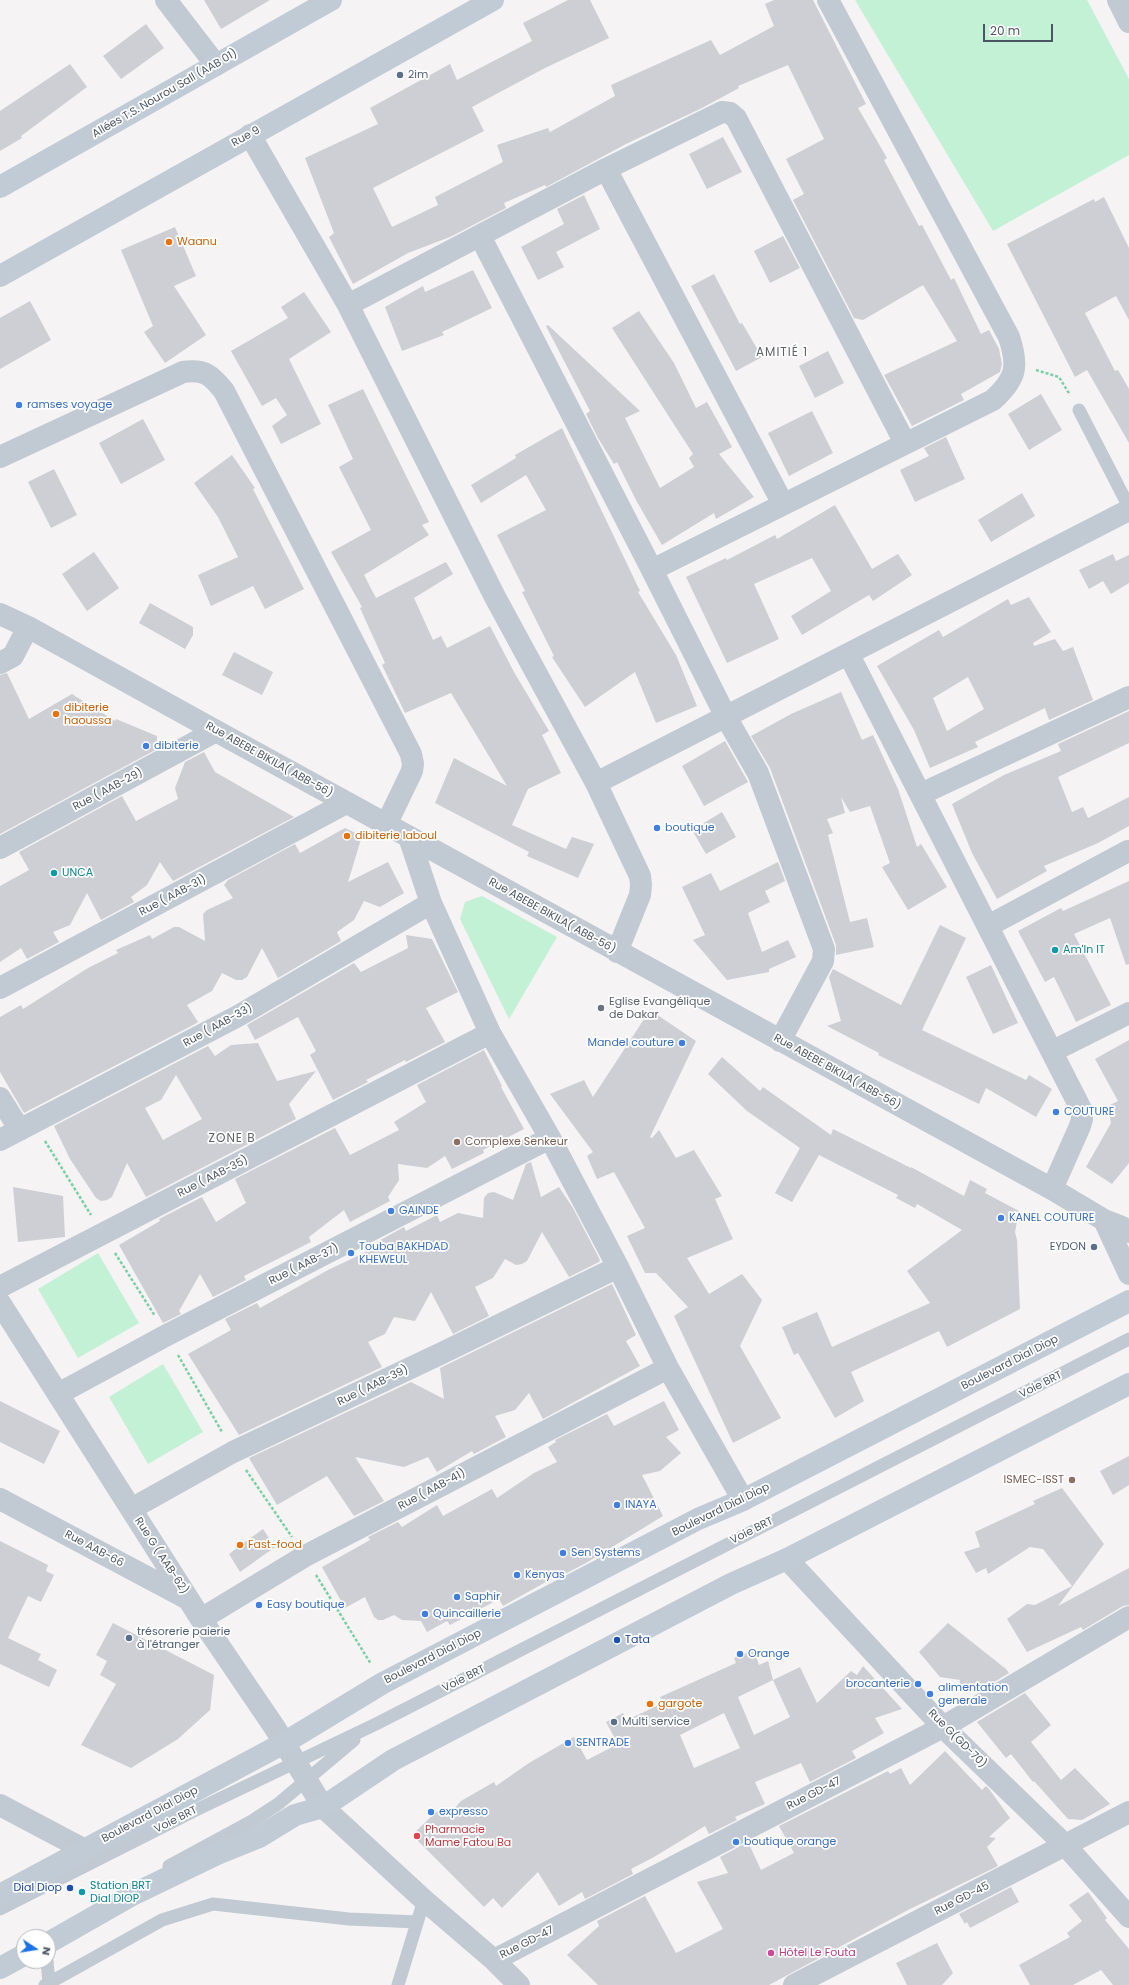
<!DOCTYPE html>
<meta charset="utf-8">
<style>
body{margin:0}
#map{position:relative;width:1129px;height:1985px;overflow:hidden;background:#f5f3f3;font-family:Poppins,sans-serif}
canvas{display:block}
.north{position:absolute;left:16px;top:1929px;width:40px;height:40px;box-sizing:border-box;background:#fff;border:1px solid #b7bbc0;border-radius:50%;rotate:102deg;font-size:11px;font-weight:700;line-height:16px;text-align:center;color:#4a5661}
.north::after{content:'';display:block;margin:auto;width:14px;height:18px;background:#1a73e8;clip-path:polygon(50% 0,100% 100%,50% 72%,0 100%)}
.scale{position:absolute;left:983px;top:24px;width:70px;height:18px;box-sizing:border-box;border:2px solid #4a5661;border-top:0;padding-left:5px;font-size:12px;line-height:14px;white-space:nowrap;color:#4a5661;-webkit-text-stroke:3px #fff;paint-order:stroke}
</style>
<div id="map">
<canvas width="1129" height="1985"></canvas>
<div class="north">N</div>
<div class="scale">20 m</div>
</div>
<script>
const context = document.querySelector('canvas').getContext('2d');
context.lineJoin = 'round';
function paint(path, color) { context.fillStyle = color; context.fill(path, 'evenodd'); }
function stroke(path, color, width, dash) { context.strokeStyle = color; context.lineWidth = width; context.lineCap = dash ? 'butt' : 'round'; context.setLineDash(dash || []); context.stroke(path); }
function drawText(font, color, halo, rows, align = 'center') {
  context.font = font + ' Poppins,sans-serif'; context.lineWidth = 3.5; context.setLineDash([]); context.textBaseline = 'middle'; context.strokeStyle = halo; context.fillStyle = color; for (const [text, x, y, turn = 0] of rows) {
    context.save(); context.translate(x, y); context.rotate((+turn || 0) * Math.PI / 180); context.textAlign = isNaN(turn) ? turn : align; if (halo) context.strokeText(text, 0, 0); context.fillText(text, 0, 0); context.restore();
  }
}
const green = new Path2D(`
 M855 0H1087L1129 79V155L993 231Z
 M482 896 557 937 509 1019 460 919 465 902Z
 M98 1253 139 1323 78 1358 38 1289Z
 M163 1364 203 1432 148 1464 109 1397Z`);
const building = new Path2D(`
 M204 0H270L221 29Z
 M568 0H590L609 38 545 68 472 107 484 131 373 188 392 227 438 205 435 197 503 162 497 145 548 128 550 132 615 96 611 85 711 40 720 55 774 26 765 4 774 0H813L866 104 858 108 887 158 884 160 919 226 922 225 951 280 954 278 981 334 989 330 999 349 1002 364 1000 372 961 394 964 400 912 426 884 375 957 341 923 285 863 320 854 318 793 200 804 194 786 159 824 139 788 65 738 86 739 88 702 108 626 144 546 187 545 185 504 203 506 208 450 237 408 253 353 284 329 237 334 233 305 158 378 124 370 108 450 64 457 80 532 41 523 23Z
 M146 24 164 48 121 79 103 56Z
 M70 64 87 87 21 136 22 138 0 151V111Z
 M723 137 742 172 707 189 689 154Z
 M584 195 600 229 556 252 564 267 538 280 521 247 564 224 557 209Z
 M1104 197 1129 248V320L1116 296 1085 313 1115 371 1118 370 1129 389V443L1087 370 1075 377 1007 244 1094 199 1095 202Z
 M175 227 196 276 174 286 206 335 165 363 144 332 153 326 121 250Z
 M783 236 800 268 770 283 754 251Z
 M473 270 492 308 442 332 444 335 402 351 385 307 423 286 425 292Z
 M714 274 740 324 742 323 762 357 736 371 691 286Z
 M304 292 331 332 289 359 321 424 281 444 272 426 287 415 276 398 262 406 231 351 288 318 281 307Z
 M30 301 51 340 0 369V318Z
 M639 311 674 363 696 408 707 402 732 447 719 454 754 497 716 519 714 513 662 545 637 502 617 462 614 464 598 438 586 414 590 411 546 326 548 325 640 411 625 418 660 488 694 467 689 458 693 454 612 328Z
 M828 351 844 383 815 398 799 366Z
 M363 389 429 522 422 525 429 535 364 575 376 598 446 562 453 574 414 598 433 640 441 636 447 648 490 626 514 672 549 731 542 735 561 773 528 789 512 825 566 849 572 837 594 844 578 878 527 856 529 852 435 803 454 758 507 786 451 693 405 713 382 665 385 663 360 608 362 607 331 552 371 530 339 467 353 459 328 405Z
 M1041 394 1062 430 1029 450 1008 414Z
 M812 411 833 453 789 476 768 433Z
 M143 419 165 460 121 484 99 443Z
 M562 428 640 591 638 592 676 655 697 706 656 723 635 672 585 707 552 657 554 656 522 592 525 591 497 535 546 510 526 475 481 503 471 485 516 458 515 455Z
 M946 437 965 479 915 502 900 470 929 456 924 448Z
 M232 455 255 488 253 489 304 589 265 609 253 586 211 606 198 575 238 557 218 517 194 483Z
 M54 469 77 515 51 528 28 482Z
 M1022 493 1035 516 991 542 978 520Z
 M835 505 872 569 898 554 912 575 873 601 869 595 802 635 791 616 831 591 812 558 754 584 779 639 727 663 686 577 726 558 727 560 775 535 777 539Z
 M94 552 119 588 87 611 62 574Z
 M1113 554 1116 561 1129 555V583L1111 594 1103 581 1089 589 1079 570Z
 M1029 597 1051 632 1033 643 1034 646 1055 639 1063 651 1073 647 1093 700 1049 720 1045 708 975 742 978 747 930 768 914 730 877 666 939 630 943 637 1008 599 1011 605ZM968 677 984 709 947 731 933 698Z
 M150 603 193 627V635L185 649 139 623Z
 M234 652 273 672 262 695 222 675Z
 M7 673 29 719 72 694 115 721 116 719 157 736V749L0 834V675Z
 M841 692 862 740 873 735 898 789 917 847 921 844 947 887 908 910 882 867 890 863 870 806 850 812 841 797 845 813 827 819 833 833 828 835 850 922 867 918 874 947 836 955V945L770 768 751 736 791 714Z
 M1129 711V743L1058 777 1072 812 1083 807 1088 818 1129 797V826L1098 843 1044 866 1047 871 997 899 972 853 952 804 1004 775 1061 751 1058 744Z
 M725 741 748 782 704 806 682 766Z
 M204 752 215 772 294 817 173 881 160 862 147 885 131 897 134 902 101 920 87 893 70 925 53 932 59 942 27 959 21 948 0 962V886L29 870 19 852 122 796 136 821 178 799 175 788 185 762Z
 M722 812 736 837 706 854 692 830Z
 M345 828 362 836 348 882 388 862 404 893 380 907 364 901 354 920 337 932 341 941 278 978 262 948 247 977 242 980H236L222 973 212 991 187 1005 198 1022 195 1024 24 1113 0 1072V1017L21 1005 23 1009 88 968 118 953 116 950 150 935 152 939 174 927H179L205 941 203 914 207 910 233 898 224 885 228 880 295 844 300 853Z
 M778 862 785 881 765 891 770 902 748 913 762 952 788 940 796 957 769 969V972L727 980 693 940 705 935 682 887 711 873 720 891Z
 M1129 881V964L1126 965 1110 918 1074 934 1111 1005 1076 1022 1054 977 1045 982 1018 931 1061 908 1063 911Z
 M940 925 966 938 922 1030 1026 1080 1029 1075 1052 1089 1036 1117 986 1088 979 1104 878 1055 879 1053 827 1026 841 1021 829 977 833 969 901 1005Z
 M406 935 432 939 458 992 426 1008 445 1042 406 1062 405 1060 366 1080 368 1082 333 1100 310 1055 316 1051 298 1017 255 1040 247 1025 354 963 361 972 408 948Z
 M991 965 1018 1023 993 1034 966 977Z
 M650 1010 696 1041 650 1137 652 1138 659 1130 676 1158 694 1150 722 1196 715 1199 733 1239 687 1258 709 1294 742 1274 762 1300 740 1346 781 1418 733 1443 674 1316 688 1307 656 1273H645L627 1236 645 1228 614 1172 597 1179 587 1156 593 1152 550 1094 584 1080 593 1097Z
 M1129 1040V1163L1112 1184 1086 1167 1111 1123 1108 1106 1118 1101 1095 1059Z
 M258 1043 277 1081 316 1071 289 1104 296 1119 146 1197 127 1163 112 1197 107 1200 101 1201 96 1198 70 1159 54 1126 208 1046 215 1056 231 1045ZM176 1075 202 1119 163 1140 145 1108 161 1100Z
 M484 1050 502 1086 501 1087 524 1129 483 1150 484 1153 452 1169 445 1156 427 1168 398 1164 399 1180 388 1197 390 1201 350 1222 344 1210 309 1237 311 1242 244 1276 246 1280 213 1297 200 1274 179 1311 181 1314 163 1323 119 1245 160 1221 159 1219 202 1197 216 1222 246 1203 235 1179 335 1128 350 1155 399 1130 394 1122 426 1102 417 1085Z
 M722 1057 760 1091 763 1087 831 1135 833 1129 911 1168V1167L964 1196 970 1180 987 1189 985 1193 1019 1211 1015 1232 1017 1240 1020 1309 947 1347 939 1331 851 1372 864 1401 835 1418 798 1353 794 1355 782 1327 817 1312 832 1347 930 1303 907 1271 962 1230 917 1204 915 1208 896 1198 898 1195 819 1155 792 1202 775 1193 800 1148 747 1111 708 1074Z
 M531 1162 541 1197 559 1187 573 1208 600 1260 599 1262 569 1277 542 1232 527 1261 522 1264 516 1265 505 1259 493 1278 475 1287 489 1316 453 1334 431 1292 415 1321 394 1317 385 1334 368 1342 382 1367 239 1435 188 1354 231 1330 225 1319 257 1303 260 1308 328 1270 366 1252 364 1249 404 1227 406 1231 437 1215 440 1222 458 1213 483 1218 484 1198 488 1193 494 1192 513 1200 526 1164Z
 M13 1187 63 1196 65 1237 18 1242Z
 M612 1284 636 1335 626 1341 640 1366 543 1419 529 1393 515 1410 495 1416 506 1437 474 1454 472 1451 437 1472 428 1457 404 1467 355 1457 384 1501 354 1516 327 1476 277 1505 249 1458 411 1382 444 1399 440 1368Z
 M0 1401 60 1431 44 1464 0 1442Z
 M664 1401 679 1430 666 1437 681 1453 660 1471 642 1475 663 1516 586 1563 563 1575 562 1573 503 1606 499 1599 450 1625 447 1621 427 1632 421 1621 402 1620 394 1615 383 1620H378L374 1617 365 1597 345 1608 322 1567 370 1540 368 1537 398 1522 402 1527 437 1505 443 1516 492 1489 497 1498 534 1473 557 1462 548 1447 556 1442 555 1440 607 1414 614 1426Z
 M1129 1456V1485L1113 1495 1100 1471Z
 M1062 1488 1104 1544 1058 1606 1129 1568V1605L1123 1606 1083 1630 1081 1627 1027 1652 1007 1619 1027 1604 1035 1605 1072 1586 1043 1549 1030 1547 988 1574 986 1568 976 1573 964 1552 980 1547 975 1532 1035 1504 1033 1501Z
 M263 1529 275 1547 240 1572 229 1554Z
 M0 1541 48 1565 46 1571 54 1575 41 1602 28 1596 8 1638 41 1654 38 1660 57 1670 49 1687 0 1664Z
 M113 1623 214 1675 210 1710 178 1739 131 1768 81 1745 116 1684 100 1675 107 1661 96 1655Z
 M948 1623 1006 1669 1009 1673 979 1691 959 1688 960 1680 940 1677 919 1652Z
 M754 1650 759 1665 768 1661 773 1680 800 1667 817 1703 851 1671 857 1675 863 1666 902 1709 875 1718 884 1733 852 1751 856 1758 810 1782 801 1763 755 1782 765 1804 735 1817 737 1820 709 1834 705 1826 654 1857 631 1869 633 1874 585 1899 582 1892 559 1906 538 1872 502 1908 493 1898 484 1907 412 1835 436 1812 454 1809 461 1801 494 1782 496 1786 529 1763 574 1737 587 1760 618 1744 606 1722 623 1713 627 1720 663 1703 660 1697 736 1663 734 1658ZM773 1680 790 1717 754 1735 738 1697ZM724 1713 740 1748 694 1768 680 1735Z
 M1025 1693 1051 1725 1031 1742 1061 1780 1075 1768 1110 1804 1082 1820 1068 1819 1034 1781 1033 1782 1011 1754 1006 1758 977 1722Z
 M945 1751 982 1790 986 1786 989 1789 1010 1818 989 1837 996 1838 987 1847 998 1866 908 1910 769 1985H598L567 1955 599 1926 597 1921 645 1896 676 1953 723 1929 697 1882 728 1873 720 1857 748 1842 761 1870 794 1853 779 1826 888 1771 890 1774 901 1768 910 1785Z
 M1011 1887 1019 1902 970 1928 967 1922 965 1924 959 1914Z
 M1088 1892 1107 1918 1105 1920 1129 1949V1985H1113L1101 1970 1073 1985H1030L1019 1965 1070 1937 1067 1933 1082 1921 1069 1905Z
 M937 1943 953 1973 942 1985H907L896 1963Z`);
const path = new Path2D(`
 M1036 370 1059 377 1070 395
 M45 1141 91 1215
 M115 1253 155 1316
 M178 1355 222 1432
 M246 1470 292 1537
 M316 1575 371 1664`);
const lane = new Path2D(`
 M1079 410 1129 507
 M169 1866 252 1821 278 1804 354 1740
 M0 1909 198 1809 376 1724 1129 1339
 M45 1985 49 1983 47 1961
 M49 1985V1983L162 1920 213 1904 349 1919 417 1922
 M398 1985 424 1900`);
const street = new Path2D(`
 M166 0 216 65
 M1118 0 1129 22
 M250 135 348 305 495 597 596 783 640 876 641 885 640 895 617 952
 M606 169 783 504
 M480 236 652 570
 M348 305 606 169 722 112 730 113 736 118 905 443
 M0 457 183 372C205 369 211 375 224 391L411 754 413 764 412 771 386 825
 M0 614 28 627 216 731 1052 1189 1104 1220 1122 1227 1129 1232
 M849 655 1082 1111V1119L1080 1126 1052 1189
 M0 663 13 656 28 627
 M596 783 1129 510
 M921 794 1129 697
 M409 837 431 903 490 1033 550 1138 618 1267 668 1368 743 1500
 M0 848 216 731
 M988 926 1128 851
 M0 988 346 803
 M780 1041 823 961 824 949 758 773 726 717 652 570 993 400C1016 379 1019 367 1009 337L828 0
 M1053 1051 1129 1013
 M0 1098 20 1130
 M0 1140 238 1016 431 903
 M1104 1220 1129 1274
 M0 1287 490 1033
 M0 1303 201 1619 275 1728 323 1807 424 1900 494 1960 519 1985
 M58 1394 167 1335 550 1138
 M0 1499 188 1599
 M131 1509 233 1452 442 1353 618 1267
 M787 1559 943 1727 1065 1845 1129 1917
 M201 1619 305 1556 668 1368
 M0 1805 85 1850
 M494 1960 943 1727 1129 1617
 M794 1985 1129 1812`);
const secondary = new Path2D(`
 M0 187 331 0
 M0 276 493 0
 M0 1895 284 1743 383 1683 698 1519 743 1500 1129 1301
 M48 1943 134 1894 217 1854 259 1837 295 1815 323 1807 393 1760 731 1584 787 1559 1129 1384
 M0 1968 24 1955`);
const markers = [
 [400,75,4,"#5c6f8a"],
 [169,242,4,"#e8710a"],
 [19,405,4,"#3f7fe0"],
 [56,714,4,"#e8710a"],
 [146,746,4,"#3f7fe0"],
 [657,828,4,"#3f7fe0"],
 [347,836,4,"#e8710a"],
 [54,873,4,"#0f9aa8"],
 [1055,950,4,"#0f9aa8"],
 [601,1008,4,"#6b7280"],
 [682,1043,4,"#3f7fe0"],
 [1056,1112,4,"#3f7fe0"],
 [457,1142,4,"#8d6e63"],
 [391,1211,4,"#3f7fe0"],
 [1001,1218,4,"#3f7fe0"],
 [1094,1247,4,"#5c6f8a"],
 [351,1253,4,"#3f7fe0"],
 [1072,1480,4,"#8d6e63"],
 [617,1505,4,"#3f7fe0"],
 [240,1545,4,"#e8710a"],
 [563,1553,4,"#3f7fe0"],
 [517,1575,4,"#3f7fe0"],
 [457,1597,4,"#3f7fe0"],
 [259,1605,4,"#3f7fe0"],
 [425,1614,4,"#3f7fe0"],
 [129,1638,4,"#5c6f8a"],
 [617,1640,4,"#1a4fb4"],
 [740,1654,4,"#3f7fe0"],
 [918,1684,4,"#3f7fe0"],
 [930,1694,4,"#3f7fe0"],
 [650,1704,4,"#e8710a"],
 [614,1722,4,"#5c6f8a"],
 [568,1743,4,"#3f7fe0"],
 [431,1812,4,"#3f7fe0"],
 [417,1836,4,"#e0444e"],
 [736,1842,4,"#3f7fe0"],
 [70,1888,4,"#1a4fb4"],
 [82,1892,4,"#0f9aa8"],
 [771,1953,4,"#d1479c"]
];
const serviceNames = [
 ["2im",408,75],
 ["EYDON",1086,1247,"right"],
 ["trésorerie paierie",137,1632],
 ["à l'étranger",137,1645],
 ["Multi service",622,1722]
];
const streetNames = [
 ["Allées T.S. Nourou Sall (AAB 01)",165,94,-30],
 ["Rue 9",246,137,-29],
 ["Rue ABEBE BIKILA( ABB-56)",269,760,29],
 ["Rue ( AAB-29)",108,790,-28],
 ["Rue ( AAB-31)",173,896,-28],
 ["Rue ABEBE BIKILA( ABB-56)",552,916,29],
 ["Rue ( AAB-33)",218,1026,-29],
 ["Rue ABEBE BIKILA( ABB-56)",837,1072,29],
 ["Rue ( AAB-35)",213,1177,-27],
 ["Rue ( AAB-37)",304,1265,-27],
 ["Boulevard Dial Diop",1010,1363,-27],
 ["Voie BRT",1041,1385,-27],
 ["Rue ( AAB-39)",373,1386,-26],
 ["Rue ( AAB-41)",432,1490,-28],
 ["Boulevard Dial Diop",721,1510,-26],
 ["Voie BRT",752,1531,-27],
 ["Rue AAB-66",94,1549,28],
 ["Rue G ( AAB-62)",161,1556,57],
 ["Boulevard Dial Diop",433,1657,-27],
 ["Voie BRT",464,1679,-27],
 ["Rue G(GD-70)",957,1739,45],
 ["Rue GD-47",814,1794,-27],
 ["Boulevard Dial Diop",150,1815,-28],
 ["Voie BRT",176,1820,-27],
 ["Rue GD-45",962,1899,-27],
 ["Rue GD-47",527,1943,-27]
];
const foodNames = [
 ["Waanu",177,242],
 ["dibiterie",64,708],
 ["haoussa",64,721],
 ["dibiterie laboul",355,836],
 ["Fast-food",248,1545],
 ["gargote",658,1704]
];
const shopNames = [
 ["ramses voyage",27,405],
 ["dibiterie",154,746],
 ["boutique",665,828],
 ["Mandel couture",674,1043,"right"],
 ["COUTURE",1064,1112],
 ["GAINDE",399,1211],
 ["KANEL COUTURE",1009,1218],
 ["Touba BAKHDAD",359,1247],
 ["KHEWEUL",359,1260],
 ["INAYA",625,1505],
 ["Sen Systems",571,1553],
 ["Kenyas",525,1575],
 ["Saphir",465,1597],
 ["Easy boutique",267,1605],
 ["Quincaillerie",433,1614],
 ["Orange",748,1654],
 ["brocanterie",910,1684,"right"],
 ["alimentation",938,1688],
 ["generale",938,1701],
 ["SENTRADE",576,1743],
 ["expresso",439,1812],
 ["boutique orange",744,1842]
];
const cultureNames = [
 ["UNCA",62,873],
 ["Am'In IT",1063,950],
 ["Station BRT",90,1886],
 ["Dial DIOP",90,1899]
];
const worshipNames = [
 ["Eglise Evangélique",609,1002],
 ["de Dakar",609,1015]
];
const educationNames = [
 ["Complexe Senkeur",465,1142],
 ["ISMEC-ISST",1064,1480,"right"]
];
const transitNames = [
 ["Tata",625,1640],
 ["Dial Diop",62,1888,"right"]
];
const healthNames = [
 ["Pharmacie",425,1830],
 ["Mame Fatou Ba",425,1843]
];
const hotelNames = [
 ["Hôtel Le Fouta",779,1953]
];
const neighbourhoodNames = [
 ["AMITIÉ 1",782,353],
 ["ZONE B",232,1139]
];
paint(green, '#c3f1d5');
paint(building, '#cdcfd5');
stroke(path, '#7ad0a6', 2.5, [3, 2]);
stroke(lane, '#c1cad2', 13);
stroke(street, '#c1cad2', 22);
stroke(secondary, '#c1cbd6', 22);
for (const [x, y, r, color] of markers) { const dot = new Path2D(); dot.arc(x, y, r, 0, 2 * Math.PI); context.fillStyle = color; context.fill(dot); stroke(dot, '#fff', 1.5); }
drawText('11px', '#4e5e75', '#fff', serviceNames, 'left');
drawText('11px', '#4a5661', '#fff', streetNames);
drawText('11px', '#c56008', '#fff', foodNames, 'left');
drawText('11px', '#366cbe', '#fff', shopNames, 'left');
drawText('11px', '#0d838f', '#fff', cultureNames, 'left');
drawText('11px', '#5b616d', '#fff', worshipNames, 'left');
drawText('11px', '#785e54', '#fff', educationNames, 'left');
drawText('11px', '#164399', '#fff', transitNames, 'left');
drawText('11px', '#be3a42', '#fff', healthNames, 'left');
drawText('11px', '#b23c85', '#fff', hotelNames, 'left');
context.letterSpacing = '1px';
drawText('12px', '#5f6368', '#fff', neighbourhoodNames);
context.letterSpacing = '0px';
</script>
